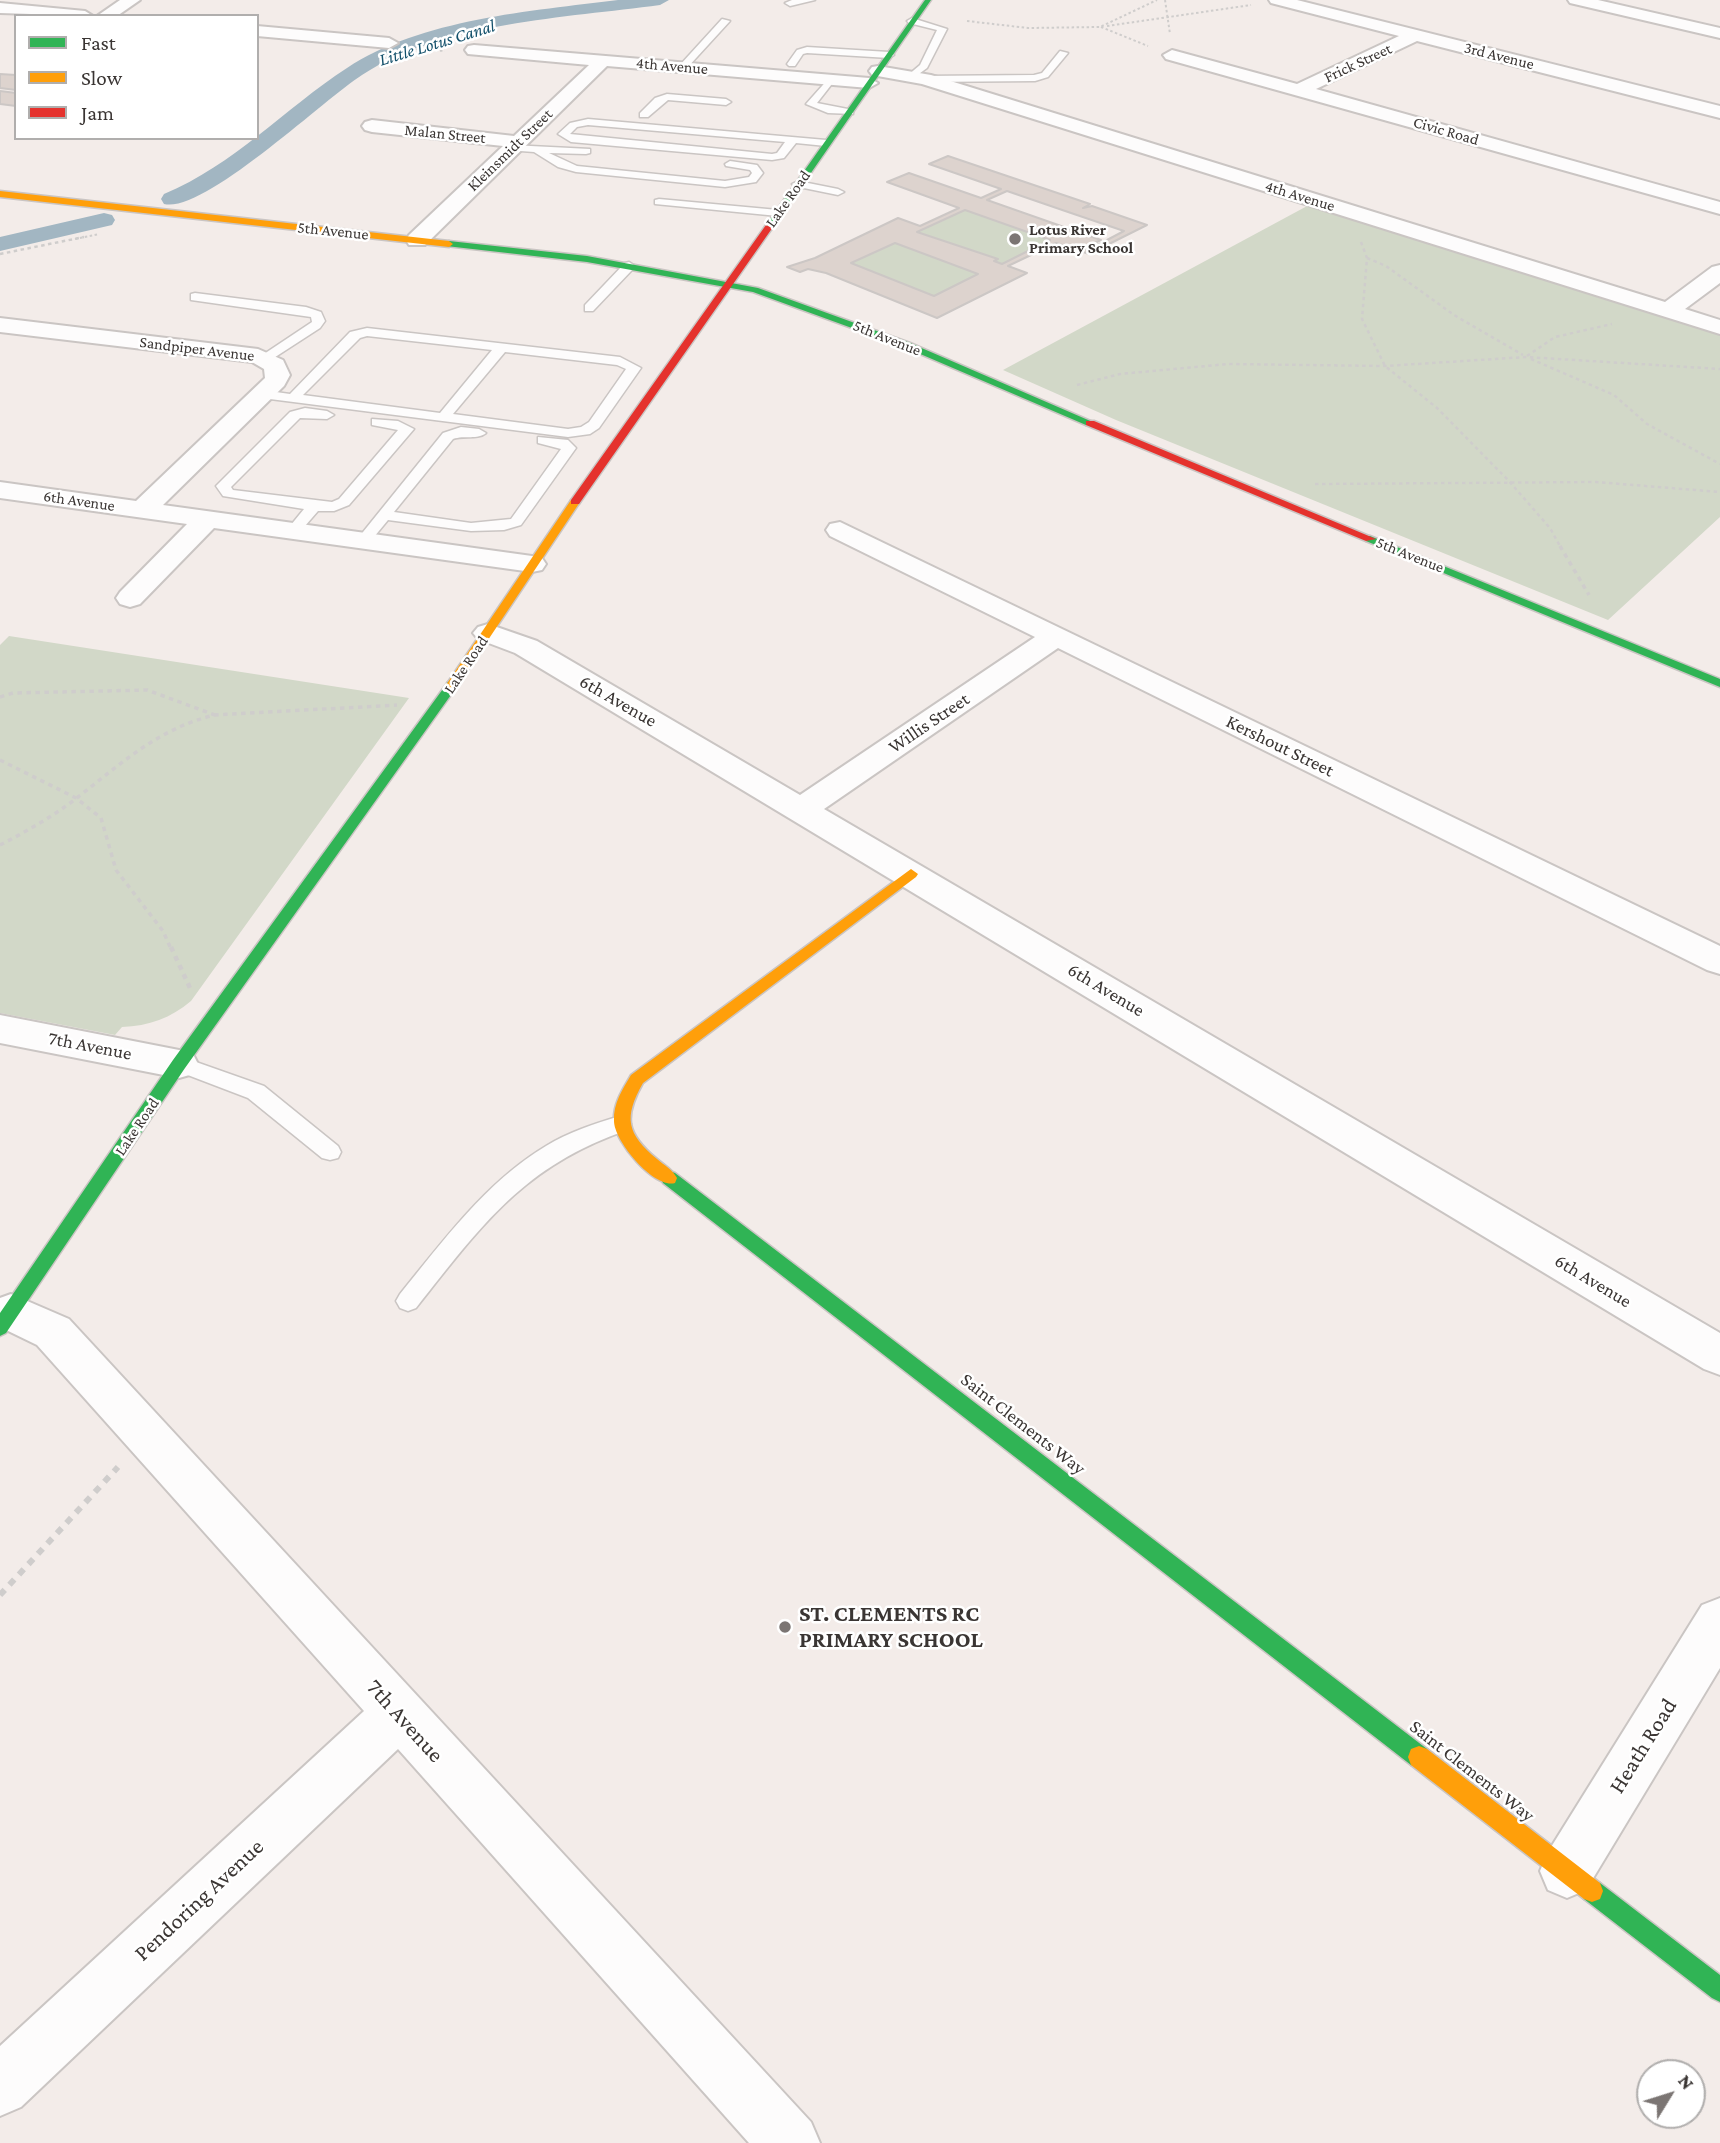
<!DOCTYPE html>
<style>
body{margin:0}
#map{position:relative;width:1720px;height:2143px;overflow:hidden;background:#f3ece9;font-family:"Crimson Pro",serif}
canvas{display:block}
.legend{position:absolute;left:14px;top:14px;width:245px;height:126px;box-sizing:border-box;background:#fff;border:2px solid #b0aead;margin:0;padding:9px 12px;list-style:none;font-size:21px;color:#3a3533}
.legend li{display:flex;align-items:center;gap:14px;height:35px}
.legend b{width:35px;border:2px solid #b0aead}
.north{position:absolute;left:1636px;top:2059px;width:70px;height:70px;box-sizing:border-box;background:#fff;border:2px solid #b0aead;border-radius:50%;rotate:52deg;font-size:19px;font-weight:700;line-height:28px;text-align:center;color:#3a3533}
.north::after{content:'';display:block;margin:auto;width:24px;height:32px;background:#7b7573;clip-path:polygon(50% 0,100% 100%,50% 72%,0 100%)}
</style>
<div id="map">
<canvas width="1720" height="2143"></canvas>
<ul class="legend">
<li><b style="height:9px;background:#30b455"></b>Fast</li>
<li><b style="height:9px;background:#ff9f0a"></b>Slow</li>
<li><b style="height:9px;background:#e5322d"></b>Jam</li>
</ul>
<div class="north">N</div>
</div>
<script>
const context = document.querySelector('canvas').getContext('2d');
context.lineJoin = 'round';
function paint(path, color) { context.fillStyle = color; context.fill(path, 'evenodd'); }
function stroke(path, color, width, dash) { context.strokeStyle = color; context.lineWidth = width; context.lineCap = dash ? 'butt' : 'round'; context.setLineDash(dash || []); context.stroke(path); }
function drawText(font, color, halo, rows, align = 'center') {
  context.font = font + ' "Crimson Pro",serif'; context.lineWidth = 5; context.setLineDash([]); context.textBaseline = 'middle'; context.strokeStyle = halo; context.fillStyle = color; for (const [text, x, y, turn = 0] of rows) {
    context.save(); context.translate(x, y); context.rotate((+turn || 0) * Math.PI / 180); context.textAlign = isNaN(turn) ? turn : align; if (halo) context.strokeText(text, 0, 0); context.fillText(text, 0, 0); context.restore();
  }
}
const green = new Path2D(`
 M1309 205 1720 334V517L1608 620 1116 420 1003 370Z
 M965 210 1050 240 1002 264 994 261 997 259 917 232Z
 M895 243 978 274 934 296 851 263Z
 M9 636 409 698 191 1001C171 1018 149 1026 122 1027L115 1035 0 1013V645Z`);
const canal = new Path2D(`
 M618 0H669L660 5C565 18 445 22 362 75 324 99 204 214 164 204L161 199 164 194C234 165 284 109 347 68 421 19 531 11 618 0Z
 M104 213 112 215 115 220 112 225 0 251V237Z`);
const building = new Path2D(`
 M0 74 16 75V90L0 88Z
 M0 91 16 93V106L0 104Z
 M948 156 1090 204 1083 208 1092 206 1147 225 1089 254 1056 243 1008 266 1027 273 937 318 826 273 808 269 800 272 787 267 815 258 898 218 920 226 959 208 887 182 909 173 981 198 1001 189 929 164ZM1007 191 1071 213 1124 231 1088 250 1084 248 1101 240 987 200ZM965 210 1050 240 1002 264 994 261 998 259 917 232ZM895 243 978 274 934 296 851 263Z`);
const pathFar4 = new Path2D(`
 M1165 0 1170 34
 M967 21 1028 28 1100 27 1157 0
 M1107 26 1251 5
 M1101 27 1148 46
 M415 49 445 51
 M75 239 99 234`);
const pathFar3 = new Path2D(`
 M1361 242 1367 258 1362 319 1385 366 1437 408 1508 480 1550 528 1561 548
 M0 254 84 237
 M1367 258 1386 266 1454 315 1523 355
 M1527 356 1555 337 1612 324
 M1531 359 1614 395 1647 424 1720 464
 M1077 385 1120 374 1228 364 1385 366 1526 357 1720 369
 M1315 484 1596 482 1720 492`);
const pathFar2 = new Path2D(`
 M1560 546 1589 595
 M0 697 13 693 147 690 215 715
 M0 760 76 798 101 818 116 870 163 931 171 949
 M0 845C27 831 54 816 78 797 122 763 159 728 215 715L397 705`);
const pathFar1 = new Path2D(`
 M171 947 190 988`);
const path = new Path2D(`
 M0 1595 118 1467`);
const lane = new Path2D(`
 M815 0 790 6 785 3 792 0Z
 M912 18 947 29 927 68 912 79 907 76 920 65 937 30 909 23 907 21Z
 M722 19 730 21 686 69H680V65Z
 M807 47 889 52 894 55 889 58 807 53 803 54 795 66H789L787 64 797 50Z
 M1060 51 1068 53 1048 77 1035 81 925 82 920 79 925 76 1034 75 1042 73Z
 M830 77 835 80 817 103 853 110V114L828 113 806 104Z
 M667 94 726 99 731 102 726 105 668 100 648 117H640V113L655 98Z
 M588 119 826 140 831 143 826 146 796 143 784 158 772 160 571 142 558 134 570 123ZM588 125 785 142 777 153 772 154 570 134 577 127Z
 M511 145 590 149V153L586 154 549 153 577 166 725 181 749 177 752 173 750 170 726 166 725 164 730 161 757 165 763 173 756 182 725 187 576 172 558 167 534 152 507 150V146Z
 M798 181 838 189 844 192 838 195 794 186 792 184Z
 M659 199 778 210 784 213 778 216 655 204V200Z
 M629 262 635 266 633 269 593 311H585V305L625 263Z
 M195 293 306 307 321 312 325 321 320 328 266 363 261 362V356L312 322 311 317 191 300V294Z
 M367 328 620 357 641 368 599 428 590 434 568 437 262 398 255 394 262 390 290 394 350 332ZM367 336 492 350 440 413 303 395 360 338ZM505 352 617 365 626 369 589 422 581 427 568 429 453 414Z
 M305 408 327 411 334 415 327 419 300 418 231 487 233 490 332 502 339 499 398 430 372 425V419L398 421 414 429 349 505 334 511H318L298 534 293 535 286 531 304 509 223 496 216 486 290 412Z
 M461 427 479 429 486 433C478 440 464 435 453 439L394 512 471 523 511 519 561 449 538 443V437L568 440 576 448 521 525 504 530 471 531 388 520 369 543H359L356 540 359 537 443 433Z
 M179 1056 264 1086 338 1146 341 1152 338 1158 330 1160 322 1158 248 1098 172 1069 169 1064 172 1059Z
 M620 1116 628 1118 631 1124 628 1130C524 1165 482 1225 416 1308L408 1311 400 1308 396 1301 400 1294C443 1241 486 1182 546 1146 569 1132 594 1124 620 1116Z`);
const street = new Path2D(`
 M120 0H140L117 16H97Z
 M1269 0H1297L1720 106V118L1417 41 1316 89 1720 202V214L1166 59 1163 55 1172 50 1297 84 1399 36 1271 3Z
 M1568 0H1598L1720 28V38L1570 3Z
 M0 3 85 11 93 16 0 13Z
 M257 26 389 38 398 43 389 48 257 36Z
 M474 45 869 78 878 83 869 88 607 66 425 245H409L406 240 409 235 503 146 372 132 365 130 362 126 365 122 372 120 514 136 589 65 468 54 465 50 468 46Z
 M878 66 931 75 1665 302 1712 267 1720 265V283L1685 309 1720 320V334L922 84 872 75 869 71 872 67Z
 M0 318 258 349 283 360 290 375 284 386 163 505 532 556 542 558 546 564 542 570 532 572 214 528 140 604 130 607 120 604 116 598 120 592 187 524 0 498V482L136 501 265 378 264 369 252 362 0 332Z
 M840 522 1720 946V974L1707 970 1058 648 824 809 1720 1333V1375L1704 1369 515 653 478 639 473 633 478 627 488 624 537 641 800 795 1035 637 830 536 826 530 830 524Z
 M0 1015 179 1050 193 1054 198 1064 193 1074 179 1078 0 1043Z
 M11 1294 69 1319 811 2122 820 2143H749L398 1749 21 2107 0 2116V2046L364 1711 37 1345 0 1327V1298Z
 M1720 1598V1668L1586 1890 1567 1898 1548 1890 1540 1871 1548 1852 1702 1605Z`);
const fast = new Path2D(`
 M925 0H931L772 229H766V225Z
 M449 241 587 256 758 288 910 343 1095 423 1086 425 904 347 753 292 587 262 446 246 445 244Z
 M1370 536 1720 679V687L1366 541V537Z
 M452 681 458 685 185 1068 6 1333 0 1336V1313L173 1060 448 682Z
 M669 1171 675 1173 1427 1749 1430 1757 1427 1765 1419 1768 1411 1765 663 1183 661 1178 663 1173Z
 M1592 1880 1600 1883 1720 1975V2002L1712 1998 1584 1899 1581 1891 1584 1883Z`);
const slow = new Path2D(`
 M0 191 449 241 453 244 449 247 0 197Z
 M571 500 580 502 456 688H448L446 685Z
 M911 869 918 874 916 877 643 1083C623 1118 627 1134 657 1159 664 1165 673 1170 677 1178L675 1183C654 1189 614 1141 614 1121 613 1103 623 1089 631 1075Z
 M1419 1746 1427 1749 1600 1883 1603 1891 1600 1899 1592 1902 1584 1899 1411 1765 1408 1757 1411 1749Z`);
const jam = new Path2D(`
 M766 225 773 227 579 504H571V500Z
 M1086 421H1094L1376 539 1366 541 1086 425Z`);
const markers = [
 [1015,239,7,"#7b7573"],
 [785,1627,7,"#7b7573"]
];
const farStreetnames = [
 ["3rd Avenue",1499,56,14],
 ["Frick Street",1358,63,-25],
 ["4th Avenue",672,66,5],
 ["Civic Road",1446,131,16],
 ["Malan Street",445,134,6],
 ["Kleinsmidt Street",510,150,-44],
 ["4th Avenue",1300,196,17],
 ["Lake Road",788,199,-55],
 ["5th Avenue",333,231,6],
 ["5th Avenue",887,338,22],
 ["Sandpiper Avenue",197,349,7],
 ["6th Avenue",79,501,8],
 ["5th Avenue",1410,555,22],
 ["Lake Road",466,665,-56],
 ["Lake Road",137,1127,-56]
];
const farPoinames = [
 ["Lotus River",1029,230],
 ["Primary School",1029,248]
];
const farWaternames = [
 ["Little Lotus Canal",437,43,-17]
];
const streetNames = [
 ["6th Avenue",618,701,30],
 ["Willis Street",929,723,-34],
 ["Kershout Street",1280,746,26],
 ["6th Avenue",1106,990,31],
 ["7th Avenue",90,1046,11],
 ["6th Avenue",1593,1281,31],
 ["Saint Clements Way",1023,1424,38],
 ["Saint Clements Way",1472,1771,38]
];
const nearPoinames = [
 ["ST. CLEMENTS RC",799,1614],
 ["PRIMARY SCHOOL",799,1640]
];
const nearStreetnames = [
 ["7th Avenue",405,1721,48],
 ["Heath Road",1643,1746,-58],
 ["Pendoring Avenue",199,1900,-43]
];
paint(green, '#d2d8c8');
paint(canal, '#a2b6c2');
paint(building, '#ddd3ce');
stroke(building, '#ccc7c5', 2);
stroke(lane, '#cac5c3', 3);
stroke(street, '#cac5c3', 4);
stroke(fast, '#cac5c3', 3);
stroke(slow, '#cac5c3', 3);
stroke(jam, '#cac5c3', 3);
stroke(pathFar4, '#cfcdcc', 2, [2.5, 2.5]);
stroke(pathFar3, '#cfcdcc', 2.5, [3.5, 3.5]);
stroke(pathFar2, '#cfcdcc', 3.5, [4.5, 4.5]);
stroke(pathFar1, '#cfcdcc', 4.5, [5, 5]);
stroke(path, '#cfcdcc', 6, [7, 7]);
paint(lane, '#fdfcfc');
paint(street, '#fdfcfc');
paint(fast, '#30b455');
paint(slow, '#ff9f0a');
paint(jam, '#e5322d');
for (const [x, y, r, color] of markers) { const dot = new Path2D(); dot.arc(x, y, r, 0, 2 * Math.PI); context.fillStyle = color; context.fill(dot); stroke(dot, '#fff', 2.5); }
drawText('16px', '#3a3533', '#fff', farStreetnames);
drawText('bold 16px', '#3a3533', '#fff', farPoinames, 'left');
drawText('italic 18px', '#13506b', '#fff', farWaternames);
drawText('19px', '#3a3533', '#fff', streetNames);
drawText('bold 23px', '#3a3533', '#fff', nearPoinames, 'left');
drawText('23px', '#3a3533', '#fff', nearStreetnames);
</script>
